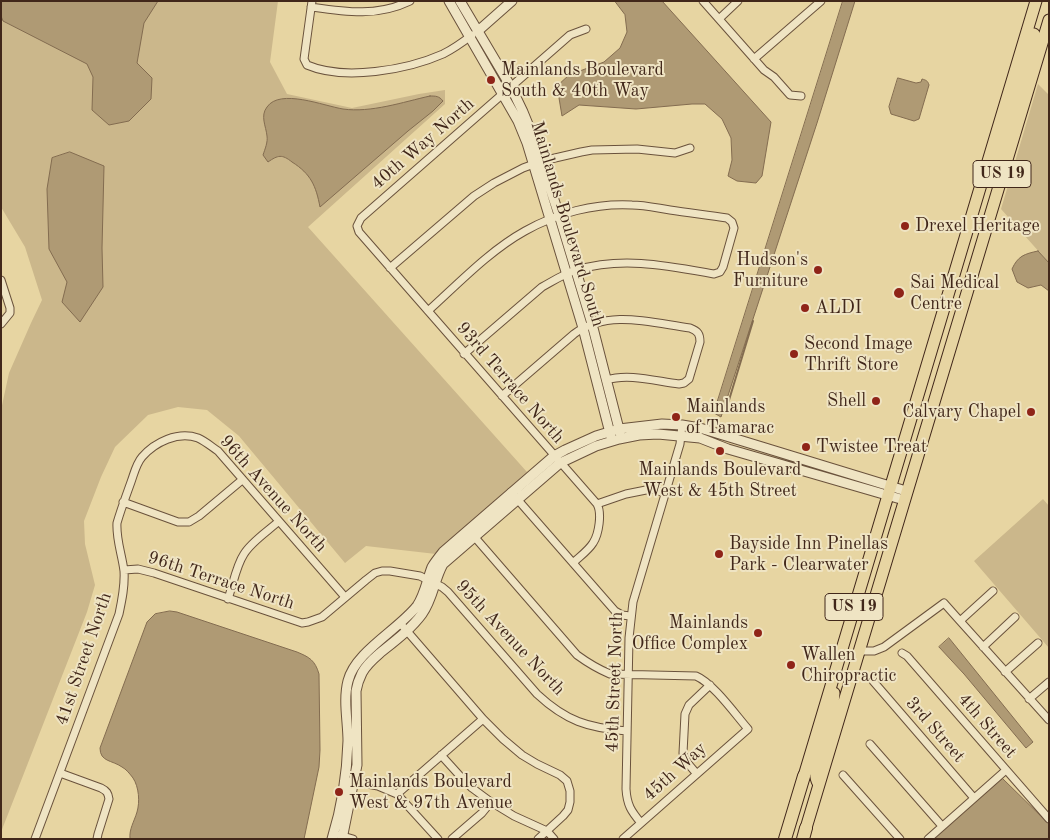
<!DOCTYPE html>
<style>
body{margin:0}
#map{position:relative;width:1050px;height:840px;overflow:hidden;background:#e7d5a2;font-family:"Old Standard TT",serif}
canvas{display:block}
.frame{position:absolute;inset:0;border:2px solid #41271a;pointer-events:none}
</style>
<div id="map">
<canvas width="1050" height="840"></canvas>
<div class="frame"></div>
</div>
<script>
const context = document.querySelector('canvas').getContext('2d');
context.lineJoin = 'round';
function paint(path, color) { context.fillStyle = color; context.fill(path, 'evenodd'); }
function stroke(path, color, width, dash) { context.strokeStyle = color; context.lineWidth = width; context.lineCap = dash ? 'butt' : 'round'; context.setLineDash(dash || []); context.stroke(path); }
function drawText(font, color, halo, rows, align = 'center') {
  context.font = font + ' "Old Standard TT",serif'; context.lineWidth = 4; context.setLineDash([]); context.textBaseline = 'middle'; context.strokeStyle = halo; context.fillStyle = color; for (const [text, x, y, turn = 0] of rows) {
    context.save(); context.translate(x, y); context.rotate((+turn || 0) * Math.PI / 180); context.textAlign = isNaN(turn) ? turn : align; if (halo) context.strokeText(text, 0, 0); context.fillText(text, 0, 0); context.restore();
  }
}
const green = new Path2D(`
 M1 1H278L270 62 287 94 352 108 419 94 445 90V104L308 227 527 472 436 554 366 546 345 563 239 436 207 410 178 407 148 415 115 447 101 477 84 521 85 544 95 585 87 612 1 832V410L9 373 31 323 42 300 25 247 1 207Z
 M1038 84 1049 95V263L1001 209Z
 M1043 499 1049 506V648L974 561Z`);
const water = new Path2D(`
 M1 1H158L144 23 137 63 152 78 151 99 129 121 109 125 92 110 93 77 87 64 3 21 1 16Z
 M615 1H662L771 122 762 176 756 183 737 181 728 176 732 160 731 138 722 119 705 104H692L636 109 579 105 562 116 557 86 569 75 604 62 620 48 627 32 625 15Z
 M843 1H855L817 123 721 417 714 413Z
 M898 78 916 83 921 82 922 79C926 80 928 81 929 85L919 119 914 121 891 114 889 107Z
 M430 96C436 96 439 96 443 101L433 111 408 131 320 207C316 186 311 174 292 162 282 154 278 155 268 162L263 155C265 149 268 142 267 136 266 126 260 116 267 107 280 88 324 106 343 109 371 113 403 102 430 96Z
 M70 152 104 166 102 248 103 287 80 322 62 302 67 282 49 249 47 189 52 158Z
 M1038 251 1049 263V291L1041 285 1028 288 1017 282 1012 269C1018 256 1024 254 1038 251Z
 M170 611 177 612 297 652C309 657 315 660 319 674L320 750 319 767 304 839H130C129 829 134 822 137 812 140 802 139 787 133 778 130 774 126 769 122 767 112 760 100 762 100 748L147 622 155 614Z
 M949 638 1033 742 1026 748 964 674 939 647Z
 M1003 779 1049 824V839H931L982 791Z`);
const stream = new Path2D(`
 M722 413 726 410 753 321`);
const minor = new Path2D(`
 M312 1 304 59 307 65C344 81 407 70 443 54 453 49 463 42 472 35
 M703 1 764 70 774 77 790 95 801 96
 M311 7C346 12 377 17 410 1
 M719 19 738 1
 M754 59 821 1
 M390 268 474 196 494 183 523 168 542 161 581 152 592 150 637 149 675 153 690 148
 M1 280 10 308V313L1 324
 M428 311C458 284 489 251 525 231 557 213 595 203 632 205 644 205 657 208 670 210 689 213 708 215 727 218L732 222 734 228 723 267 720 272 714 274C669 266 622 256 577 270 565 273 553 281 542 287L464 354
 M502 396 574 334C608 309 652 323 690 328 698 331 700 334 700 342L689 379 684 383 679 384C655 381 629 373 606 380
 M511 492 615 611 622 615 630 616
 M123 502 178 522H189L199 516 242 480
 M597 504 626 494 651 489 666 493
 M472 534 577 655C588 663 598 669 610 674L696 676C713 683 735 714 748 729L623 839
 M573 563C579 557 588 551 593 543 599 534 602 513 597 504L359 232 357 226 361 218 570 35 586 29
 M124 570 138 569 154 573 302 623 308 622 322 617 366 580 375 573 382 571H390L420 576 442 587 448 592 537 694C566 721 588 728 627 731
 M228 599C233 585 236 566 244 554 251 542 268 531 279 521
 M960 621 1049 720
 M400 623 483 719 503 739 522 755 537 764 560 775 567 781 570 791V802L568 810 563 816 538 839
 M983 647 1015 617
 M859 651H874L884 647 944 603 960 621 993 591
 M902 653 907 656 1049 819
 M1005 672 1038 643
 M873 681 974 798
 M1029 699 1049 682
 M870 744 942 826
 M441 755 460 776 472 788 491 802 514 816 547 831 554 839
 M60 773 101 788C107 791 108 793 109 799L98 834 97 839
 M697 774C691 767 685 762 683 753L685 714 689 705 710 685
 M843 775 900 839
 M351 781 378 786 397 794 438 839
 M397 794 483 719
 M641 823C631 811 627 805 626 789L629 638 633 602 680 444 682 425
 M339 835 353 839
 M35 839 119 614C122 600 125 586 124 571 122 554 116 540 117 523 121 509 126 496 131 482 134 474 136 464 142 457 155 442 178 431 198 438 205 441 212 447 218 451L345 597
 M452 839 482 813 491 802
 M928 839 1006 770`);
const tertiary = new Path2D(`
 M449 1 518 121 527 143 583 328 611 437
 M460 1 511 87 523 112 532 134 559 215 592 324 620 433
 M478 31 512 1
 M332 839C342 807 347 774 348 741 348 722 343 700 348 681 355 652 398 630 417 606 425 594 427 580 432 567 435 562 439 557 443 552L554 456 565 450 596 436 619 429 662 424 682 425 700 428 906 491
 M342 839 357 765 356 691C357 685 359 679 362 673 366 665 373 659 380 653 395 641 411 629 422 614 433 599 434 580 443 564L560 463 596 446 619 439 639 435 658 434 700 438 728 449 904 500`);
const trunk = new Path2D(`
 M998 171 1000 151 1034 34
 M804 776 1036 1
 M818 783C809 768 828 734 831 716 833 709 833 701 834 693
 M806 828 1049 20`);
const motorway = new Path2D(`
 M785 839 804 776
 M803 839 806 828`);
const markers = [
 [491,80,5,"#8f2418"],
 [905,226,5,"#8f2418"],
 [818,270,5,"#8f2418"],
 [899,293,6,"#8f2418"],
 [805,308,5,"#8f2418"],
 [794,354,5,"#8f2418"],
 [876,401,5,"#8f2418"],
 [1031,412,5,"#8f2418"],
 [676,417,5,"#8f2418"],
 [806,447,5,"#8f2418"],
 [720,451,5,"#8f2418"],
 [719,554,5,"#8f2418"],
 [758,633,5,"#8f2418"],
 [791,665,5,"#8f2418"],
 [339,792,5,"#8f2418"]
];
const shields = [
 [1002,174,58],
 [854,607,58]
];
const shieldNames = [
 ["US 19",1002,174],
 ["US 19",854,607]
];
const poiNames = [
 ["Mainlands Boulevard",501,70],
 ["South & 40th Way",501,91],
 ["Drexel Heritage",915,226],
 ["Hudson's",808,260,"right"],
 ["Furniture",808,281,"right"],
 ["Sai Medical",910,283],
 ["Centre",910,304],
 ["ALDI",815,308],
 ["Second Image",804,344],
 ["Thrift Store",804,365],
 ["Shell",866,401,"right"],
 ["Mainlands",686,407],
 ["of Tamarac",686,428],
 ["Calvary Chapel",1021,412,"right"],
 ["Twistee Treat",816,447],
 ["Mainlands Boulevard",720,470,"center"],
 ["West & 45th Street",720,491,"center"],
 ["Bayside Inn Pinellas",729,544],
 ["Park - Clearwater",729,565],
 ["Mainlands",748,623,"right"],
 ["Office Complex",748,644,"right"],
 ["Wallen",801,655],
 ["Chiropractic",801,676],
 ["Mainlands Boulevard",349,782],
 ["West & 97th Avenue",349,803]
];
const streetNames = [
 ["40th Way North",423,144,-41],
 ["Mainlands Boulevard South",567,224,73],
 ["93rd Terrace North",510,383,49],
 ["96th Avenue North",273,494,48],
 ["96th Terrace North",221,581,18],
 ["95th Avenue North",510,638,47],
 ["41st Street North",84,659,-71],
 ["45th Street North",615,682,-88],
 ["4th Street",987,726,49],
 ["3rd Street",935,730,49],
 ["45th Way",675,772,-42]
];
paint(green, '#cbb78b');
paint(water, '#af9a74');
stroke(water, '#836c50', 1);
stroke(stream, '#836c50', 2);
stroke(minor, '#6a523c', 9);
stroke(tertiary, '#6a523c', 11);
stroke(trunk, '#41271a', 13);
stroke(motorway, '#41271a', 14);
stroke(minor, '#efe4c3', 7);
stroke(tertiary, '#efe4c3', 9);
stroke(trunk, '#e7d5a2', 11);
stroke(motorway, '#e7d5a2', 12);
for (const [x, y, r, color] of markers) { const dot = new Path2D(); dot.arc(x, y, r, 0, 2 * Math.PI); context.fillStyle = color; context.fill(dot); stroke(dot, '#efe4c3', 2); }
for (const [x, y, w] of shields) { const box = new Path2D(); box.roundRect(x - w / 2, y - 13.5, w, 27, 4); context.fillStyle = '#efe4c3'; context.fill(box); stroke(box, '#41271a', 1); }
drawText('bold 16px', '#41271a', null, shieldNames);
drawText('18px', '#41271a', '#efe4c3', poiNames, 'left');
drawText('18px', '#41271a', '#efe4c3', streetNames);
</script>
